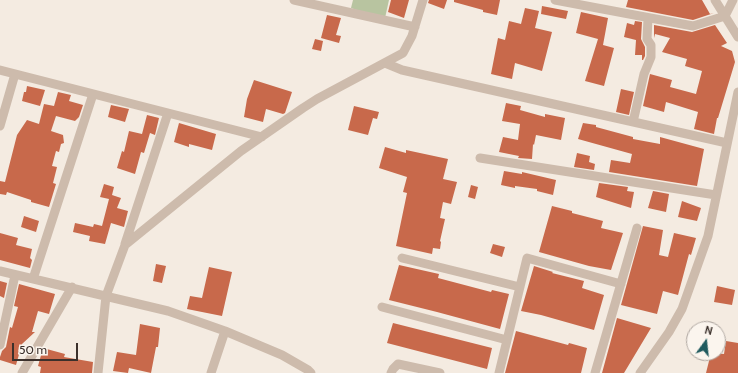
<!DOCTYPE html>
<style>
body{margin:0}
#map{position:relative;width:738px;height:373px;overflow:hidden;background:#f4ebe1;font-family:Cabin,sans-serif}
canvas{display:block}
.north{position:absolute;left:686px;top:321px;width:40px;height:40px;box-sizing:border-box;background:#fbf5ee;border:1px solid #aea6a0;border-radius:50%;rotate:15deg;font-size:11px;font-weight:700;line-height:16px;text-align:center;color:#3b302b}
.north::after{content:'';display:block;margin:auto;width:14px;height:18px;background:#1f5a5e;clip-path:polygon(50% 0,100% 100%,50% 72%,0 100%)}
.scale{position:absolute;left:12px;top:343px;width:66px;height:18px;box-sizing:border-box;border:2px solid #3b302b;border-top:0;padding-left:5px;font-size:12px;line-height:14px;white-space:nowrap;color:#3b302b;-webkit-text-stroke:3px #fbf5ee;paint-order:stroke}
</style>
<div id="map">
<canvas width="738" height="373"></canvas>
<div class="north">N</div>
<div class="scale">50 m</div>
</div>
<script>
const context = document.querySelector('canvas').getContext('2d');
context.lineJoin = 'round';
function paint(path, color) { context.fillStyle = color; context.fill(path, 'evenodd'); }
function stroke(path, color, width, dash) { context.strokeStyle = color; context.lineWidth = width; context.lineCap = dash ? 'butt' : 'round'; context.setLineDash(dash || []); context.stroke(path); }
const green = new Path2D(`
 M353 0H389L385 18 368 14 351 8Z`);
const building = new Path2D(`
 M391 0H409L404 18 388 12Z
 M429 0H447L444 9 428 3Z
 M454 0H500L497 15 483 12V10L454 2Z
 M628 0H702L710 14 714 13 693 20 626 7Z
 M542 6 568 11 566 19 541 14Z
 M525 8 539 11 535 28 552 32 542 71 515 63 512 79 491 74 498 38 505 40 509 21 521 24Z
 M581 12 608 18 603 45 614 48 604 86 585 81 598 39 576 33Z
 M327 15 341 18 336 35 341 36 339 43 321 38Z
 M635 21 642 22 641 39 645 47V56L643 60H642V55H635L636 40 624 37 627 23 634 25Z
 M654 25 692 32 715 25 727 43 721 46 732 51 735 62 718 118H717L714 134 694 129 698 112 666 102 664 112 643 106 650 74 672 80 670 87 696 94 702 71 685 66 687 59 662 52 670 38 655 34 654 38Z
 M315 39 323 41 321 51 312 49Z
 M254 80 292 92 285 113 283 114 266 109 263 122 244 117 247 99Z
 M27 86 45 90 40 106 22 101 24 92H26Z
 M621 89 634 92 629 115 616 112Z
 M58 92 71 95 69 101 83 105 79 117 75 121 56 116 51 131 63 135 64 143 61 144 59 152 56 151 52 166 57 167 53 183 56 184 49 207 31 202V200L7 192 6 195 0 194V181L5 182 17 135 27 120 39 124 44 104 54 106Z
 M506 103 521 106 520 110 545 117V114L565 118 561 140 536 135 534 145 533 144 532 159 518 158 519 156 499 152 503 137 518 140 520 124 502 121Z
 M111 105 129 109 125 122 108 117Z
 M354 106 379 112 377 119 373 118 368 135 348 130Z
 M147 115 159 118 155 135 150 133 144 153 141 152 135 174 117 168 122 151 124 152 129 131 142 134Z
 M179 123 216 134 212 150 189 144V147L174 142Z
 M583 123 596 125V127L633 137V139L660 144V137L704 149 697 186 609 172 611 160 630 163 632 154 578 139Z
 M385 147 406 153V150L448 159 443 179 457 182 451 204 443 202 440 218 445 219 440 241 441 242 440 249 433 248 432 254 396 246 407 193 403 192 407 177 379 168Z
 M577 153 590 156 589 162 595 164 594 170 574 167Z
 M504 171 522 174V172L556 180 553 195 537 191V189L515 186V188L501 185Z
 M599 183 628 187 627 191 634 192 631 208 596 197Z
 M104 184 114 187 112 195 121 198 117 208 128 211 124 227 111 223 105 244 89 241 90 236 73 232 75 223 93 227 94 224 102 226 109 199 100 197Z
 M471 185 478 187 475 199 468 197Z
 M653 191 669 194 666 212 648 208Z
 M682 201 701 208 697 221 678 217Z
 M552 206 572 211V213L603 221 601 228 623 233 611 270 589 266 539 252Z
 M24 216 39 221 36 232 21 227Z
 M643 226 663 230 659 255 668 257 674 233 696 238 691 255 689 254 678 295 663 291 657 314 621 305Z
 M0 233 18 238 16 245 32 249 30 258 32 260 30 268 0 260Z
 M493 244 505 247 502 257 490 253Z
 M156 264 166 266 162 283 153 281Z
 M399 265 439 274 438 278 491 292 492 290 509 294 500 329 437 312 389 300Z
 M534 266 553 272 552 273 584 281 582 288 604 295 594 330 541 315 521 311Z
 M209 267 232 272 222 316 187 309 190 296 202 298Z
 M0 281 7 283 4 298 0 296Z
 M19 284 55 294 49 314 38 311 32 332H35L22 344 16 365 0 360V357L2 351 6 347 10 327 12 328 18 307 14 306Z
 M717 286 735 290 732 305 714 302Z
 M617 318 651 328 624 373H602Z
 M393 323 492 348 487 369 387 343Z
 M140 324 160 328 158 347H156L151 373 129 368 128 373 113 371 117 352 136 355Z
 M516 331 568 345 569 343 587 348 581 373H505Z
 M726 341 738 343V373H706L711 353 724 354Z
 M43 348 65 354 64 357 93 362 92 373H40L41 367 38 366Z`);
const minor = new Path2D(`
 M294 0 415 27
 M555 0 693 26 725 16 733 0
 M715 0 738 37
 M385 63 402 70 727 143
 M0 70 262 137
 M633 122 644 74 651 57V45L647 39 648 18
 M0 126 15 74
 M480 158 716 195
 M125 244 168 113
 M402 258 520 287
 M0 271 168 311 225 331 282 355 308 370 311 373
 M33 279 93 94
 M382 307 507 340
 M0 345 15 275
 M22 373 72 287
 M98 373 106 296 125 245 241 151 303 108 317 99 403 53 412 36 423 0
 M211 373 225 331
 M391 373 393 369 398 364 440 373
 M499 373 527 258 621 284
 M595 373 637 228
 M640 373 669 332 682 309 708 236 738 92`);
paint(green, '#b8c4a0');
paint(building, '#c8694b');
stroke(minor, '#cdbbac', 9);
</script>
